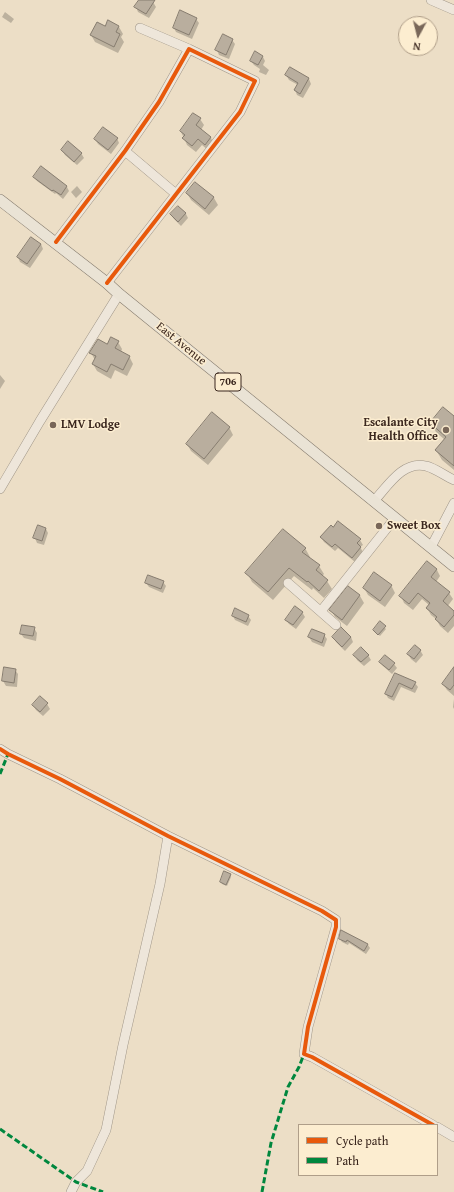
<!DOCTYPE html>
<style>
body{margin:0}
#map{position:relative;width:454px;height:1192px;overflow:hidden;background:#ecdec6;font-family:"Gentium Book Plus",serif}
canvas{display:block}
.legend{position:absolute;left:298px;top:1124px;width:140px;height:52px;box-sizing:border-box;background:#fcedd0;border:1px solid #af9e89;margin:0;padding:5px 7px;list-style:none;font-size:12px;color:#3b271e}
.legend li{display:flex;align-items:center;gap:8px;height:20px}
.legend b{width:20px;border:1px solid #af9e89}
.north{position:absolute;left:398px;top:16px;width:40px;height:40px;box-sizing:border-box;background:#fcedd0;border:1px solid #af9e89;border-radius:50%;rotate:187deg;font-size:11px;font-weight:700;line-height:16px;text-align:center;color:#3b271e}
.north::after{content:'';display:block;margin:auto;width:14px;height:18px;background:#796759;clip-path:polygon(50% 0,100% 100%,50% 72%,0 100%)}
</style>
<div id="map">
<canvas width="454" height="1192"></canvas>
<ul class="legend">
<li><b style="height:5px;background:#e8590c"></b>Cycle path</li>
<li><b style="height:5px;background:#00873e"></b>Path</li>
</ul>
<div class="north">N</div>
</div>
<script>
const context = document.querySelector('canvas').getContext('2d');
context.lineJoin = 'round';
function paint(path, color) { context.fillStyle = color; context.fill(path, 'evenodd'); }
function stroke(path, color, width, dash) { context.strokeStyle = color; context.lineWidth = width; context.lineCap = dash ? 'butt' : 'round'; context.setLineDash(dash || []); context.stroke(path); }
function drawText(font, color, halo, rows, align = 'center') {
  context.font = font + ' "Gentium Book Plus",serif'; context.lineWidth = 3; context.setLineDash([]); context.textBaseline = 'middle'; context.strokeStyle = halo; context.fillStyle = color; for (const [text, x, y, turn = 0] of rows) {
    context.save(); context.translate(x, y); context.rotate((+turn || 0) * Math.PI / 180); context.textAlign = isNaN(turn) ? turn : align; if (halo) context.strokeText(text, 0, 0); context.fillText(text, 0, 0); context.restore();
  }
}
const shadow = new Path2D(`
 M140 0H149L153 2 156 7 149 18 138 12 136 7Z
 M5 12 14 19 11 23 2 17Z
 M196 19 199 23 192 39 176 32 174 28Z
 M119 27 123 34 121 37 124 42 118 53 95 42 91 35 106 28Z
 M232 40 235 44 229 59 219 55 217 50Z
 M263 57 265 61 263 65 269 70 266 75 259 72 260 69 254 65 251 61Z
 M291 68 309 79 311 84 303 98 297 95 295 90 298 85 289 80 286 75Z
 M194 114 200 119 204 125 201 130 211 138 214 144 209 151 202 145 196 152 187 145 184 138 181 132Z
 M117 138 119 143 111 154 98 144 95 139Z
 M62 150 81 153 84 158 77 165 65 155Z
 M34 177 61 183 67 187 69 191 63 199 56 193 55 194 37 181Z
 M195 183 214 198 218 205 209 215 191 200 187 193Z
 M77 186 82 192 76 198 71 192Z
 M178 207 186 214 188 218 181 226 174 219 171 215Z
 M41 244 43 249 30 268 20 262 18 257Z
 M118 342 122 349 121 352 129 356 133 364 127 376 115 370 111 379 97 371 93 364 95 360 91 353Z
 M0 375 5 381 0 389Z
 M454 417V470L442 460 436 450 445 440 436 432 431 423Z
 M229 427 233 435 208 465 191 451 187 444Z
 M338 523 360 540 363 545 360 547 363 552 355 562 338 548 335 551 324 542 321 537 333 529Z
 M46 529 48 533 44 545 37 543 35 538Z
 M305 548 310 557 309 558 319 566 324 574 322 576 327 581 332 589 324 598 313 588 312 590 294 576 273 600 252 582 247 573Z
 M428 563 437 570 440 576 436 582 449 593 453 599 447 607 454 612V626L448 633 440 626 436 619 431 615 427 608 429 605 422 599 413 610 404 603 401 596Z
 M163 582 166 586 163 593 149 587 146 583Z
 M391 585 395 593 385 607 368 595 364 588Z
 M348 588 360 596 364 603 347 626 335 617 331 610Z
 M302 612 305 617 296 629 289 624 286 620Z
 M233 616H248L251 620 248 626 235 620Z
 M380 623 386 629 380 636 374 630Z
 M34 628 37 633 36 641 24 638 21 634Z
 M324 635 327 639 324 647 312 642 309 637Z
 M333 637H351L353 642 345 651 336 642Z
 M420 650 423 655 416 663 411 659 408 654Z
 M355 655H368L371 660 364 666 357 660Z
 M380 662 394 664 397 668 392 674 383 666Z
 M454 669V696L447 690 443 684Z
 M15 670 18 674 17 687 6 686 3 681Z
 M395 674 415 683 418 687 415 693 401 687 394 701 388 698 386 694Z
 M40 698 47 704 50 709 43 716 36 710 33 705Z
 M454 699V709L453 707Z
 M230 875 231 877 227 886 222 884 221 882Z
 M342 931 368 945 370 948 366 954 349 943 348 945 342 942 340 939Z`);
const building = new Path2D(`
 M139 0H155L146 14 134 7Z
 M180 10 197 18 189 35 173 28Z
 M108 20 119 26 116 32 120 34 114 47 90 35 97 22 105 26Z
 M223 34 233 39 226 55 215 50Z
 M255 51 263 56 258 65 250 61Z
 M290 67 309 78 300 94 294 90 298 83 285 75Z
 M193 113 201 118 196 125 211 137 205 145 198 139 192 146 182 138 185 135 180 131Z
 M103 127 118 138 108 150 94 139Z
 M68 141 82 153 74 162 61 150Z
 M41 166 67 186 61 195 53 190 52 191 33 177Z
 M195 182 214 197 205 209 186 193Z
 M178 206 186 213 178 222 170 214Z
 M31 237 41 244 27 264 17 257Z
 M111 337 119 341 115 348 130 356 123 370 111 364 107 372 92 364 96 356 89 353 98 339 107 344Z
 M443 407 454 416V466L435 450 446 437 430 423Z
 M212 412 230 427 204 459 186 444Z
 M338 521 361 539 357 543 361 547 352 558 335 544 332 547 320 537 331 525 333 527Z
 M38 525 46 528 42 541 33 538Z
 M283 529 306 548 302 552 320 565 316 570 328 580 319 591 308 581 307 582 289 568 268 592 245 573Z
 M427 561 437 569 431 577 450 592 443 601 454 611V615L444 627 435 619 437 617 426 608 430 603 418 593 409 604 399 596Z
 M374 572 392 585 380 601 363 588Z
 M148 575 164 581 161 589 145 583Z
 M348 586 360 595 342 620 329 610Z
 M295 606 303 612 293 625 285 620Z
 M235 608 249 615 246 622 232 616Z
 M380 621 386 626 378 635 373 630Z
 M22 625 35 627 33 636 20 634Z
 M341 627 351 637 342 647 332 637Z
 M312 629 325 634 322 643 308 637Z
 M415 645 421 650 414 659 407 654Z
 M361 647 369 655 361 662 353 655Z
 M385 655 395 663 389 670 379 662Z
 M4 667 16 669 14 683 2 681Z
 M454 667V685L450 690 442 684Z
 M395 673 416 682 412 689 399 683 392 697 385 694Z
 M40 696 48 703 40 712 32 705Z
 M224 871 231 874 226 885 220 882Z
 M341 930 368 944 364 951 347 940 346 942 339 939Z`);
const minor = new Path2D(`
 M431 0 454 10
 M140 28 189 49
 M125 151 176 194
 M56 242 125 151 159 102 189 49 255 81 240 112 107 283
 M0 489 40 421 119 294
 M374 501C387 487 403 460 426 466 435 468 445 476 454 480
 M431 547 454 503
 M288 583 336 625
 M321 611 395 518
 M0 749 8 754 60 779 168 836 322 911 336 920V927L308 1027 304 1054 312 1057 433 1125
 M437 1127 454 1137
 M71 1192 76 1182 87 1171 106 1130 123 1045 160 884 168 836`);
const major = new Path2D(`
 M0 200 107 283 119 294 454 566`);
const quiet = new Path2D(`
 M0 774 8 754
 M0 1129 76 1182 103 1192
 M262 1192 271 1143 288 1087 299 1067 304 1054`);
const cycleway = new Path2D(`
 M56 242 125 151 159 102 189 49 255 81 240 112 107 283
 M0 749 8 754 60 779 168 836 322 911 336 920V927L308 1027 304 1054 312 1057 433 1125`);
const markers = [
 [53,425,4,"#796759"],
 [446,430,4,"#796759"],
 [379,526,4,"#796759"]
];
const shields = [
 [228,382,26]
];
const shieldNames = [
 ["706",228,382]
];
const streetNames = [
 ["East Avenue",181,344,39]
];
const poiNames = [
 ["Escalante City",438,423,"right"],
 ["Health Office",438,437,"right"],
 ["LMV Lodge",61,425],
 ["Sweet Box",387,526]
];
paint(shadow, '#0003');
paint(building, '#b9ae9e');
stroke(building, '#867c6f', 1);
stroke(minor, '#9e9486', 10);
stroke(major, '#867c6f', 12);
stroke(minor, '#eee6da', 9);
stroke(major, '#eae3d5', 11);
stroke(quiet, '#00873e', 3, [6, 3]);
stroke(cycleway, '#e8590c', 4);
for (const [x, y, r, color] of markers) { const dot = new Path2D(); dot.arc(x, y, r, 0, 2 * Math.PI); context.fillStyle = color; context.fill(dot); stroke(dot, '#fcedd0', 1.5); }
for (const [x, y, w] of shields) { const box = new Path2D(); box.roundRect(x - w / 2, y - 9, w, 18, 3); context.fillStyle = '#fcedd0'; context.fill(box); stroke(box, '#3b271e', 1); }
drawText('bold 11px', '#3b271e', null, shieldNames);
drawText('12px', '#3b271e', '#fcedd0', streetNames);
drawText('bold 12px', '#3b271e', '#fcedd0', poiNames, 'left');
</script>
